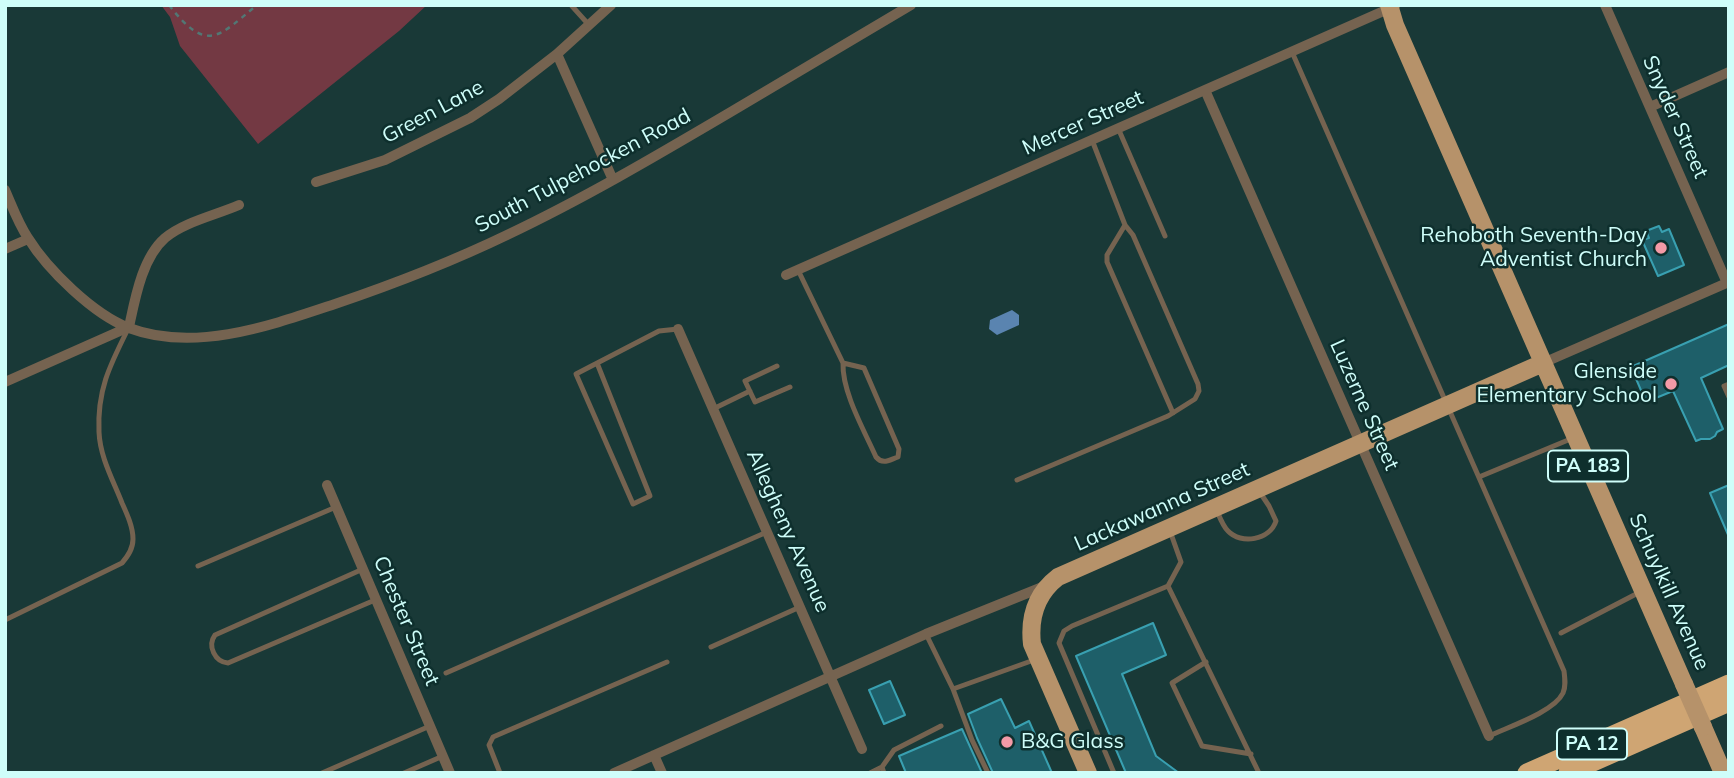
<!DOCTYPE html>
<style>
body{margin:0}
#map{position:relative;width:1734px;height:778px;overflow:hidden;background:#193937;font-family:Mulish,sans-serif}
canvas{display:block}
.frame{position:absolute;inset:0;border:7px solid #cffefa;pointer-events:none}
</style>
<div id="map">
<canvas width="1734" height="778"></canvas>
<div class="frame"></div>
</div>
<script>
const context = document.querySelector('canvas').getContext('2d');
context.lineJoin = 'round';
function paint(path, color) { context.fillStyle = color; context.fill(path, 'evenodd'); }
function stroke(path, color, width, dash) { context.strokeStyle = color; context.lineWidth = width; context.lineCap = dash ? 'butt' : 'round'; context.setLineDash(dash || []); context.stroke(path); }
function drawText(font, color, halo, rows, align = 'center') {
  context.font = font + ' Mulish,sans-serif'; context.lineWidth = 5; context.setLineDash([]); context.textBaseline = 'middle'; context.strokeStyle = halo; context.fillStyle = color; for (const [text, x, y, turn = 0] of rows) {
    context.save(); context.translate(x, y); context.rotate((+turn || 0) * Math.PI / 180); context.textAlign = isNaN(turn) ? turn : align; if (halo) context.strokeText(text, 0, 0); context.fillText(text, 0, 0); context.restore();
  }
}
const green = new Path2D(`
 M161 5H427L399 31 258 144 180 46 170 17Z`);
const water = new Path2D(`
 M1012 310 1019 315V325L997 335 989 329 990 320Z`);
const building = new Path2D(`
 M1659 226 1662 232 1669 229 1684 265 1658 276 1642 240 1649 238 1646 231Z
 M1729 324V365L1701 378 1723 429 1717 432 1715 436 1710 439H1701L1696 441 1673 391 1646 402 1631 367Z
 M1729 485V537L1710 493Z
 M1153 623 1166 655 1122 674 1156 756 1179 773H1126L1076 656Z
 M890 681 905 715 884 724 869 690Z
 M1001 699 1015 728 1029 721 1052 773H993L977 738 968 714Z
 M962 729 982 773H906L899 756Z`);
const path = new Path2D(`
 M169 5C207 54 218 37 257 5`);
const service = new Path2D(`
 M571 5 589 25
 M1292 52 1564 671C1565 679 1566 686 1563 693 1554 712 1508 727 1489 736
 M1118 128 1165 236
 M1125 225 1107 255V262L1173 413
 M798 270 843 363C842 392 864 430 876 457 883 465 889 460 898 457L899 449 864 368 843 363
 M597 363 650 496 633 504 576 374 659 331 678 329
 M777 366 745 381 755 402 790 387
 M1729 384 1724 386 1729 397
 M713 409 750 391
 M1479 477 1573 438
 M1017 480 1168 416 1195 399 1199 391 1198 384 1133 235 1125 225 1092 140
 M1217 511C1220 518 1223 526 1228 531 1241 545 1270 540 1276 521L1269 506 1259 491
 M198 566 336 507
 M363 569 215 635C207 646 215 662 228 663L375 600
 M1168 586 1259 773
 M5 620 122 563C128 556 133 549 133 539 133 527 127 514 122 503 113 480 100 457 99 432 97 390 110 365 128 329
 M1561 633 1640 592
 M926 634 953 689 1034 660
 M711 647 800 607
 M1206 662 1172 683 1202 746 1251 754
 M446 673 767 532
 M953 689 972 740 988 773
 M882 767 894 750 941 726
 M322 773 430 726
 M404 773 443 756
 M500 773 489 745 493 737 667 662
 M870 773 882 767 884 773
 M1114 773 1059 643 1064 631 1072 626 1168 586 1181 562 1170 531`);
const minor = new Path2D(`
 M1605 5 1727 283
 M557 54 613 180
 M1205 90 1489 736
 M1650 107 1729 72
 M316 182 385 160 470 118 499 99 557 54 611 5
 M5 190C12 206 18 223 28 238 48 270 93 314 129 328 195 353 272 325 335 304 394 284 451 262 507 235 583 199 656 156 729 113 790 77 850 41 911 5
 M5 249 28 239
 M786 275 1395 6
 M678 329 862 749
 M1543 363 1729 282
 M5 382 129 327C135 299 142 258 165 238 184 222 216 215 239 205
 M327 485 450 773
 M654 755 662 773
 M614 773 926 634 1045 586`);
const primary = new Path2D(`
 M1389 5 1395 25 1684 684
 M1703 727 1723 773
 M1088 773 1032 644C1029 617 1036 594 1058 577L1543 363`);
const motorway = new Path2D(`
 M1527 773 1729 684
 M1568 773 1729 702`);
const primaryBridge = new Path2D(`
 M1684 684 1703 727`);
const markers = [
 [1661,248,7,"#f39aa7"],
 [1671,384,7,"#f39aa7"],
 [1007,742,7,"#f39aa7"]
];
const shields = [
 [1588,466,80],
 [1592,744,70]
];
const shieldNames = [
 ["PA 183",1588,466],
 ["PA 12",1592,744]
];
const streetNames = [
 ["Green Lane",433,112,-28],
 ["Snyder Street",1675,117,66],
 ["Mercer Street",1083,123,-24],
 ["South Tulpehocken Road",583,171,-28],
 ["Luzerne Street",1364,405,66],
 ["Lackawanna Street",1162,507,-24],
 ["Allegheny Avenue",788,531,66],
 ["Schuylkill Avenue",1669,592,66],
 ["Chester Street",406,621,67]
];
const poiNames = [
 ["Rehoboth Seventh-Day",1647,236],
 ["Adventist Church",1647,260],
 ["Glenside",1657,372],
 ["Elementary School",1657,396],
 ["B&G Glass",1021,742,"left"]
];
paint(green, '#733943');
paint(water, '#5a84b0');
paint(building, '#1e5f69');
stroke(building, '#39a0b1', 2);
stroke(path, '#527774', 2.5, [5, 5]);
stroke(service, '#756350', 5);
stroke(minor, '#756350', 10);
stroke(primary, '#b6926a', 18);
stroke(motorway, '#cfa573', 19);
stroke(primaryBridge, '#b6926a', 18);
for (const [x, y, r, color] of markers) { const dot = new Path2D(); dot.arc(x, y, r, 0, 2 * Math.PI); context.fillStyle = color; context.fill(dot); stroke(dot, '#0e2f2d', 2.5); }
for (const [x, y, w] of shields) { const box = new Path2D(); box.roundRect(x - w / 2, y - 15.5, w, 31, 5); context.fillStyle = '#0e2f2d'; context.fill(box); stroke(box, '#cffefa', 2); }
drawText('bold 19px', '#cffefa', null, shieldNames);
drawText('21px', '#cffefa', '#0e2f2d', streetNames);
drawText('21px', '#cffefa', '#0e2f2d', poiNames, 'right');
</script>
